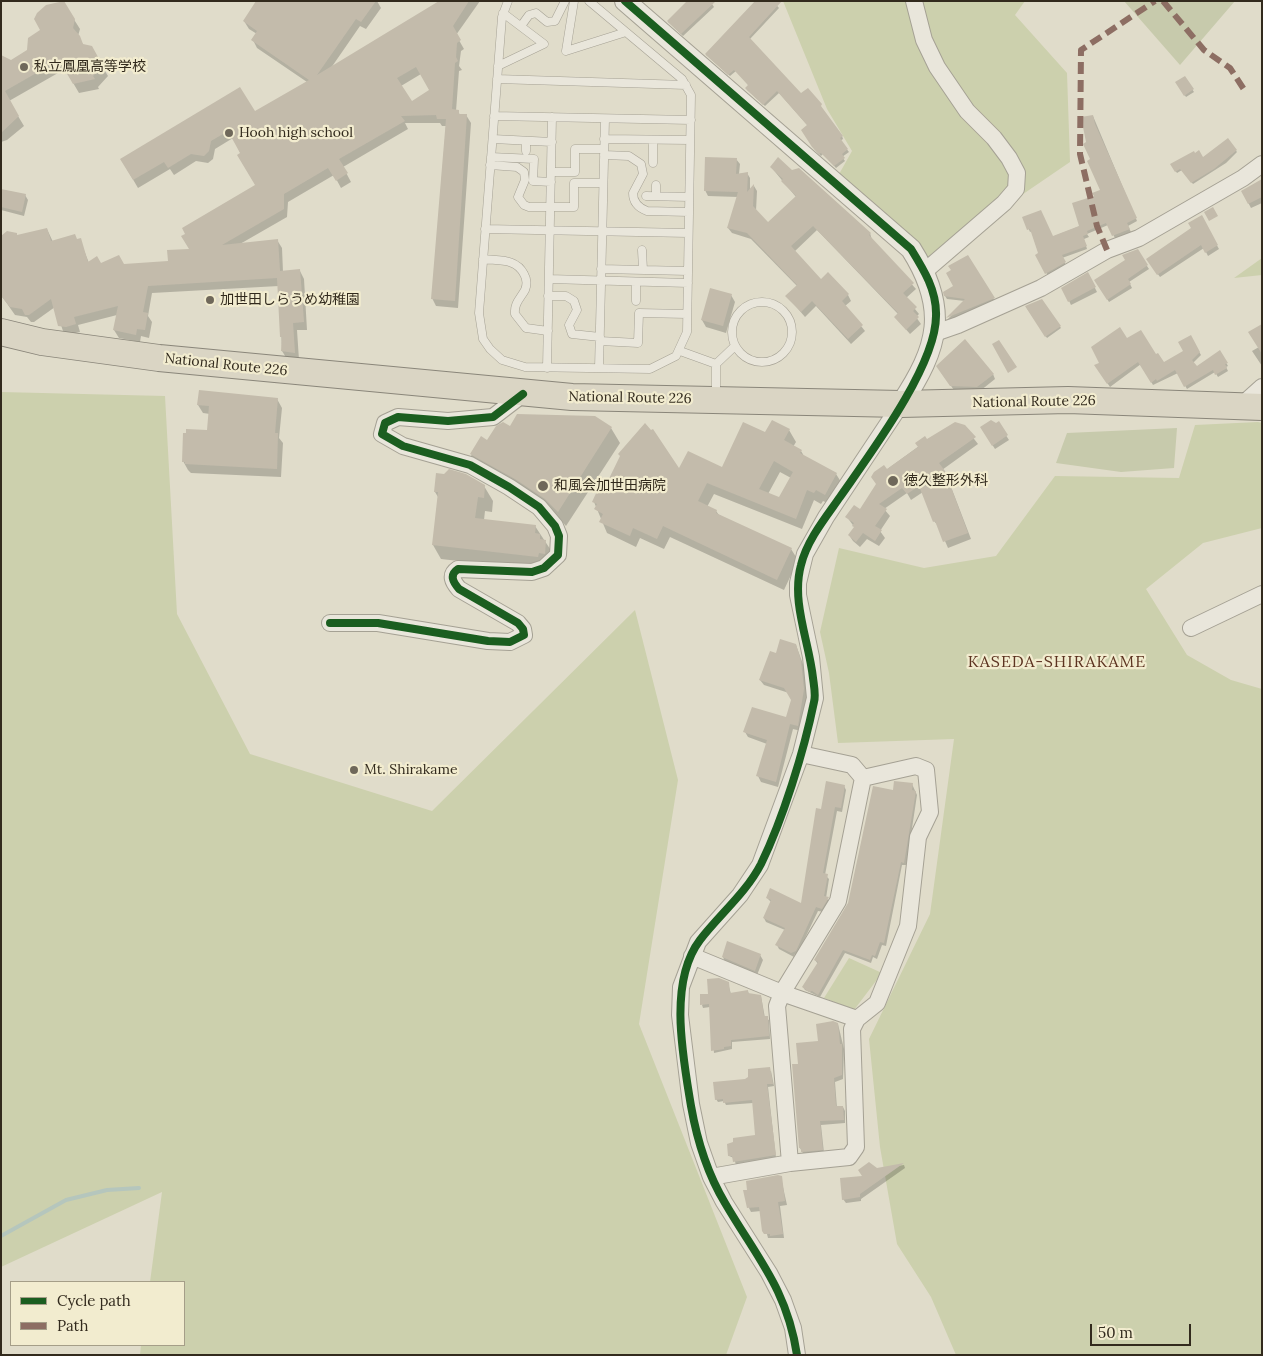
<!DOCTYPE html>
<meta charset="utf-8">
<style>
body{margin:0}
#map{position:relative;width:1263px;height:1356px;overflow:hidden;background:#e0dcca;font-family:Lora,serif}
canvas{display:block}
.frame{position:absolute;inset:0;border:2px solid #322a1d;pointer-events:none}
.legend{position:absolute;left:10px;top:1281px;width:175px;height:65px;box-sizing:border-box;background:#f2eccf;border:1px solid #a59e88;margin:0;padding:6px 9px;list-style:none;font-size:15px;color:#322a1d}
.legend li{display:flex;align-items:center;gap:10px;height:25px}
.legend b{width:25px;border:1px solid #a59e88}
.scale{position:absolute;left:1090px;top:1324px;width:101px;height:22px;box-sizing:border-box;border:2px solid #322a1d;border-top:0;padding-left:6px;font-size:15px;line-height:18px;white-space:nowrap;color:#322a1d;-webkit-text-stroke:4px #f2eccf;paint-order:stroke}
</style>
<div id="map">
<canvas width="1263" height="1356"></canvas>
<div class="frame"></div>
<ul class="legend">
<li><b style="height:6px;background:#1b5e20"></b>Cycle path</li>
<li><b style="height:6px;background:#8d6e63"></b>Path</li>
</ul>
<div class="scale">50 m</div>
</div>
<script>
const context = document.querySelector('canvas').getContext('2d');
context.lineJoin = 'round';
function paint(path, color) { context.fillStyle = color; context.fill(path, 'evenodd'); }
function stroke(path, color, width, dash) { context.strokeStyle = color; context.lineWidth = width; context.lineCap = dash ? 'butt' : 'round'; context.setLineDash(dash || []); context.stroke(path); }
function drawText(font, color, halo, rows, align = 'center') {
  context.font = font + ' Lora,"Noto Sans JP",serif'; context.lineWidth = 4.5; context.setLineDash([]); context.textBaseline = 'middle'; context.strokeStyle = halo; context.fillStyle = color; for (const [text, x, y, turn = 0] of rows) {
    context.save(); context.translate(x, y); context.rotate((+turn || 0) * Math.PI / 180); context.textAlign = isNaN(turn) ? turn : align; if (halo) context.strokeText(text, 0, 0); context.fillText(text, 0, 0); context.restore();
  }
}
const green = new Path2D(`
 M783 1H1025L1015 15 1067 73 1070 162 928 259 838 176 852 151 827 109Z
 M1262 258V275L1234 278Z
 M1 392 165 396 177 614 250 754 432 811 635 610 678 780 639 1024 747 1297 726 1355H140L141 1345H184V1282H150L162 1192 1 1267Z
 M1258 422 1262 423V528L1203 543 1146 589 1187 655 1231 680 1262 689V1355H956L931 1297 897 1244 880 1147 869 1039 930 914 954 739 838 743 829 673 820 632 839 548 924 568 996 556 1055 476 1179 478 1195 425Z
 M849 958 882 973 854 1010 824 998Z`);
const cemetery = new Path2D(`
 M1124 1H1235L1180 65Z
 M1177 428 1174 468 1121 472 1056 463 1067 433Z`);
const shadow = new Path2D(`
 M258 1H377L381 8 366 29 360 26 331 68 441 1H480L456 35 464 49 461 51 459 66 462 70 459 71 456 111 461 115H466L471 123 458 308 436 306 432 298 446 126H442L440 123H405L408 129 343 167 351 182 341 188 334 175 288 202 287 217 240 244 277 240 282 248 283 272 300 271 304 279 307 330H297L299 360 287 359 282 351 279 286 152 293 148 316 152 322 149 338 141 336 140 342 119 338 114 330 117 315 78 325 80 332 71 334H64L55 307 34 322H31L27 317 15 315 1 295 17 236 47 229 53 242 80 240 89 263 124 265 169 262 191 250 257 186 233 138 215 149 213 159 208 163 196 161 174 175 170 169 138 188 121 159 254 113 307 82 257 48 253 40 257 34 249 29 244 21ZM421 74 431 91 411 103 401 86Z
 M773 1 779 8 750 39 801 95 821 105V108L842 136 843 139 840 141 849 152 842 157 845 161 836 168 823 154 821 156 815 150 802 130 808 126 779 93 765 106 747 90 746 88 749 86 736 71 730 76 706 55Z
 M63 2 80 29 78 36 84 46 91 48 108 76 98 87 99 89 79 93 65 69 9 101 24 126 7 140 1 142V56L11 61 28 50Z
 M712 4 714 7 683 36 668 22Z
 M1184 77 1194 92 1186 97 1177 83Z
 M1093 116 1137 221 1128 226 1131 232 1115 238 1108 225 1087 234 1089 237 1084 239 1087 249 1062 258 1066 265 1048 276 1037 255 1040 254 1032 231 1030 232 1024 217 1052 237 1080 226 1096 197 1102 190 1088 143Z
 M1227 140 1237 152 1226 163 1193 184 1182 170 1177 173 1171 164 1203 159Z
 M736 159 740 164 739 174 747 173 750 178V191L754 186 757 191 756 211 768 223 796 197 771 167 870 233 872 240 916 289 906 298 919 314 916 317 921 324 910 334 895 317 898 314 817 230 794 252 821 280 848 295 851 301 845 306 865 331 851 344 816 306 805 317 787 296 797 286 751 239 732 233 728 228 738 197 708 196 705 190Z
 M1262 181V203L1251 208 1242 191Z
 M1 190 25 195 28 200 24 216 1 210Z
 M1201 217 1219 249 1208 256 1204 248 1160 277 1149 262 1192 228Z
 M1137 251 1149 269 1129 282 1132 288 1109 302 1096 281 1127 261Z
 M968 256 995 301 949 321 948 319 965 301 947 299 945 296 955 287 952 271Z
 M1088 274 1097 292 1071 305 1063 288Z
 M731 295 735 302 726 333 706 327 702 320Z
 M1041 300 1061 328 1047 338 1026 307Z
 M1262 325V366L1252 351 1259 347Z
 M1190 336 1201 355 1193 363 1196 367 1220 352 1228 366 1226 367 1228 371 1218 377 1215 372 1187 389 1178 373 1153 385 1141 364 1110 387 1096 366 1127 340 1156 356 1164 364 1185 352Z
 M940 371 993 374 995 379 980 391 954 390Z
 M277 399 282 408 279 438 283 443 281 477 191 473 188 470 183 461 208 431 210 414 203 413 198 405Z
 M595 417 611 428 620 443 566 526 554 513 479 469 471 455 510 427Z
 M772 421 789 430 796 442 793 447 801 451 804 456 836 474 843 485 832 505 823 501 821 504 814 500 802 529 714 494 707 507 716 511 719 515 791 549 798 560 784 590 670 537 664 549 640 538 636 547 607 533 594 502 604 493 679 471 723 469 766 434ZM780 472 791 478 780 499 768 494Z
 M998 423 1009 440 995 449 984 432Z
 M964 426 978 444 942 470 948 479 971 539 948 548 939 527 934 521 923 492 911 500 907 493 884 509 890 516 880 531 885 538 879 546 867 539 860 547 853 541 849 535 855 528 847 517 860 510 886 470 926 441Z
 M484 486 493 501 492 512 485 511 484 520 535 526 554 555 546 571 441 559 433 545 438 497 435 492Z
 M796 645 804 667 807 696 801 731 793 729 778 787 761 782 758 776 767 744 748 737 745 732 787 719 793 700 789 693 764 685 760 680 777 654Z
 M912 784 917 795 908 855 906 865H902L886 946 882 945 877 959 873 957 871 963 845 953 820 997 805 990 803 987 818 964 815 960 849 904 894 791Z
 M844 786 846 790 842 812 837 811 825 875 829 879 826 898 830 902 824 912 818 911 797 955 795 954 794 957 779 949 777 945 785 930 766 922 764 918 771 902 767 898 802 905 822 810Z
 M760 955 763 960 757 975 725 962 723 957Z
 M728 983 731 994 748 991 749 994 761 996 765 1018 769 1020 770 1039 732 1042V1049L714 1053 710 1007 703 1008 702 1005 710 995Z
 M838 1024 844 1049 843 1079 835 1082 837 1108 843 1107 845 1111V1123L821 1125 824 1153 804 1155 800 1148 799 1065Z
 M771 1071 774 1086 768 1087 776 1158 736 1165 734 1158 729 1156 757 1136 753 1103 726 1105 724 1101 718 1102 716 1099 745 1080Z
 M904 1165 905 1168 861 1199V1201L846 1203 843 1199 863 1177 876 1169Z
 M781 1178 787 1205 780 1206 784 1238H768L761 1211 751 1212 749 1208 748 1191Z`);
const stream = new Path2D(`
 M1 1236 66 1200 107 1190 139 1188`);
const building = new Path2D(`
 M64 1 75 19 73 28 80 36 83 44 92 46 103 66 93 76 95 79 73 84 59 60 5 91 19 116 1 133V55L11 60 27 50 28 38 40 30 34 19 37 13 46 5Z
 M256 1H376L361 22 356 19 317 75 439 1H469L453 26 461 40 457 43 456 57 458 61 455 63 452 109 459 110V114H467L455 301 431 299 446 119H437L436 115 401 116 405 121 339 159 348 173 336 181 328 168 284 194V209L222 245 278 239 280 271 300 269 304 322 293 323 295 353 281 351 282 337H280L277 278 148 286 143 312 148 313 145 330 137 329 136 335 113 330 118 306 74 317 76 324 66 327 58 326 51 299 29 315H25L22 309 10 307 1 296V236L7 231 17 233V235L47 228 51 241 75 234 77 239 81 238 88 262 97 256 101 263 119 255 124 264 168 261 167 250 189 249 181 236 185 234 182 228 255 185 237 155 240 153 228 131 211 141 209 151 204 156 191 154 168 168 164 162 133 180 120 159 240 87 255 111 309 80 251 40 257 31 243 21ZM416 67 429 90 412 101 397 78Z
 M687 1H716L681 34 667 21Z
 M755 1H782L749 37 801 93 808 88 822 104 821 106 843 136 840 138 848 149 842 154 845 158 834 166 821 153 819 154 812 147 801 130 807 125 777 91 763 105 745 88 748 85 734 70 728 75 705 54Z
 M1185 76 1194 89 1184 96 1175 82Z
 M1093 115 1095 124 1137 218 1127 223 1130 229 1112 236 1106 223 1087 231 1088 234 1083 236 1087 246 1062 255 1066 262 1045 274 1035 255 1038 253 1030 229 1027 230 1022 217 1041 210 1053 236 1079 226 1072 203 1094 196 1092 193 1100 190 1087 161 1090 159 1083 144 1086 142 1081 117Z
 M1228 138 1237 150 1214 169 1191 183 1180 169 1175 172 1170 164 1194 151 1195 153 1199 150 1203 157Z
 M705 157 737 158 736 174 748 172 747 192 754 184 753 206 768 222 796 196 781 181 783 179 770 167 778 157 792 170 799 168 871 233 869 235 914 283 903 293 917 307 913 311 919 317 906 330 894 317 898 313 813 226 791 246 821 279 828 272 849 294 842 301 863 325 848 339 812 301 801 312 785 296 797 285 747 233 727 228 738 192 704 191Z
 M1262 179V197L1248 204 1241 191Z
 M1 189 26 194 22 212 1 207Z
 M1213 207 1218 216 1209 221 1204 212Z
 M1202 215 1218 245 1205 253 1201 245 1157 275 1146 259 1191 228 1188 223Z
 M1138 249 1148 265 1128 279 1131 284 1107 300 1094 280 1125 260 1122 255Z
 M968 255 995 298 946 318 965 299 944 296 943 292 953 286 946 273 951 270 948 266Z
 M1088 272 1096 287 1068 302 1061 288Z
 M710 288 732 294 723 326 701 320Z
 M1042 299 1061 326 1045 337 1025 306Z
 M1262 324V354L1248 332Z
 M1120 327 1127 338 1141 330 1156 354 1158 353 1164 362 1183 351 1178 342 1191 335 1200 352 1192 360 1197 366 1220 350 1228 363 1225 364 1227 368 1215 375 1213 370 1184 387 1175 370 1157 381 1156 379 1151 383 1138 362 1107 384 1094 365 1099 363 1091 347Z
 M965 339 994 374 977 387 950 386 936 366Z
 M999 340 1017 367 1008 373 992 344Z
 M199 390 278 398 275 433H278L277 469 185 464V462H182L183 433H186V429L207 430 209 406 197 405Z
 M517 414 595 416 612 427 558 512 545 499 515 479 470 454 481 436 487 440 496 426 503 422 510 426Z
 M772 420 790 429 784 440 802 450 800 453 837 473 825 495 816 490 814 493 807 490 796 519 707 483 698 501 717 510 716 513 792 548 777 580 663 526 657 539 633 528 630 536 599 522 603 514 594 509 597 504 592 502 598 489 603 491 620 456 618 454 645 423 651 430 653 429 679 468 688 451 722 467 743 422 765 432ZM774 461 793 472 779 497 759 489Z
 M991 420 996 423 999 421 1008 435 992 446 980 427Z
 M955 422 965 425 976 437 939 463 945 471 968 533 943 542 935 521 933 522 919 486 907 494 902 488 879 504 887 509 875 526 882 530 875 541 863 533 856 542 848 535 854 527 852 526 854 523 845 517 854 505 860 509 876 484 871 477 874 472 884 465 887 469 918 447 915 443 925 436 927 439Z
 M449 469 466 474 485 485 484 498 478 497 475 518 536 525 535 533 540 534V539L546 540 545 554 539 553 538 557 432 545 438 492H434L436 473 444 474Z
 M780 639 796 644 801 661 804 689 798 726 790 724 776 782 756 776 767 740 743 732 752 707 786 717 791 700 784 688 759 680 770 651 776 653Z
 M826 781 845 785 841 808 835 807 823 873 828 874 824 896 829 897 822 909 816 907 796 951 791 953 775 945 785 928 763 918 771 900 766 898 770 888 801 903 816 808 821 809Z
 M894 781 913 783 912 790 916 791 904 863 901 862 884 943 880 942 875 956 872 955 870 960 843 950 818 995 812 991 809 992 802 987 818 962 814 960 848 903 873 786 893 790Z
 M727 941 761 954 755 971 722 957Z
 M719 978 729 982 730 993 748 990V993L761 995 764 1016H768L769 1036 731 1040V1046L724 1047V1049L711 1051 709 1004 700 1005V994H708L707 979Z
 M833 1021 838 1023 840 1044H842V1075L834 1078 836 1106H843L844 1120 820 1121 823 1150 801 1152V1148H799L792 1064H798L796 1043 818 1041 816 1024Z
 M770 1067 773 1084H767L776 1155 733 1162 732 1156H728L727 1144 733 1142V1138L755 1135 752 1100 723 1103V1099L715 1100 713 1082 745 1079 748 1077V1069Z
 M869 1162 877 1168 904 1163 860 1194V1197L842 1200 840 1178 862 1176 858 1170Z
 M778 1175 782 1176 785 1201 778 1202 783 1234 770 1236V1234H764L762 1231 759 1207 747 1208 743 1190H747L746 1181Z`);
const service = new Path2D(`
 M508 1 502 17 479 313 483 339 490 349 502 360 525 367 650 369 676 356 687 332 691 95 682 79 589 1
 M574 1 566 51 626 32
 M521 26 529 15 536 13 547 22 555 21 565 1
 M498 66 544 44 503 13
 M497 79 686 85
 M494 116 691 120
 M493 139 552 142
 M604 139 690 140
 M653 140V163
 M526 151V141
 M604 155 629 156 641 164 643 174 633 193C633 203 639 208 647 211L689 212
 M491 157 534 159 533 181 551 182
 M490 165 517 167 524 172 525 180 518 197 524 205 529 207H574V183H603
 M551 172H575V149H604
 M656 185V196
 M646 196 689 197
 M485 229 688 233
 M642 250 643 270
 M483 259C499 261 516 258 524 274 527 279 527 285 525 290 520 299 514 303 515 314L526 328 548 331
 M601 269 688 271
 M549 279 688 283
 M636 282V301
 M548 296H566L574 301 577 310 569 325 572 334 600 337
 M732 332a30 30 0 1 1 60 0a30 30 0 1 1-60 0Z
 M600 341 638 343 639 313 687 314
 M680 351 716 364V396
 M716 364 735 346
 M547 368 552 117
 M599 368 605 119`);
const minor = new Path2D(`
 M914 1 924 40 937 67 967 111 994 138 1009 158 1017 173 1016 189 1004 203 925 271
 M935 333 958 325 1041 288 1107 250 1139 238 1243 178 1262 164
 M1242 405 1262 387
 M330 623H378L488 641 510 642 524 635 523 629 518 623 459 589C453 582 449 575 458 569L532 572 544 568 558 555 559 536 555 526 539 507 509 487 470 465 403 446 382 434 385 423 398 417 448 421 493 417 523 394
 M1191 628 1262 594
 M692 956 782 993 857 1019
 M790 1163 777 1006 782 993 838 901 863 778
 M711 1177 790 1163 849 1157 856 1147 852 1029 857 1019 877 1003 908 926 918 837 930 812 926 770 916 766 863 778 852 765 801 754
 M797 1355 793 1328 783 1300 769 1273 724 1202 711 1177 699 1143 691 1104 680 1015 681 987 698 942 740 895 760 865 801 754 815 698 811 657 798 595V583L805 554 826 517 901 404`);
const tertiary = new Path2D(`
 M625 1 911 249C949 309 939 347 901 404`);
const trunk = new Path2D(`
 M1 332 42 342 159 358 572 397 901 404 1068 400 1262 407`);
const quiet = new Path2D(`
 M1163 1 1204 50 1230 68 1245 91
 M1107 250 1097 226 1080 154 1081 50 1155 1`);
const cycleway = new Path2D(`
 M625 1 911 249C924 270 937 291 936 316 936 366 870 454 840 497 826 517 807 540 801 565 791 602 809 641 813 678 814 686 816 695 814 702 804 751 783 819 761 864 746 893 720 914 700 940 668 982 683 1057 691 1106 697 1140 707 1173 725 1203 757 1258 787 1289 797 1355
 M330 623H378L488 641 510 642 524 635 523 629 518 623 459 589C453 582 449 575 458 569L532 572 544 568 558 555 559 536 555 526 539 507 509 487 470 465 403 446 382 434 385 423 398 417 448 421 493 417 523 394`);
const markers = [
 [24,67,5,"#6f685a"],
 [229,133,5,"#6f685a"],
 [210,300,5,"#6f685a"],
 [893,481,6,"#6f685a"],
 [543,486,6,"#6f685a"],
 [354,770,5,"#6f685a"]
];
const poiNames = [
 ["私立鳳凰高等学校",34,67],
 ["Hooh high school",239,133],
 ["加世田しらうめ幼稚園",220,300],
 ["徳久整形外科",904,481],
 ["和風会加世田病院",554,486],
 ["Mt. Shirakame",364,770]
];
const streetNames = [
 ["National Route 226",226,365,6],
 ["National Route 226",630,398,1],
 ["National Route 226",1034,402,-1]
];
const quarterNames = [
 ["KASEDA-SHIRAKAME",1057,662]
];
paint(green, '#ccd0ad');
paint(cemetery, '#c7caac');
paint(shadow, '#0003');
stroke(stream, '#b5c6bd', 4);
paint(building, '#c3bbab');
stroke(service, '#a5a194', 9);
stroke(minor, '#a5a194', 18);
stroke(tertiary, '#a5a194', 22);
stroke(trunk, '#8a867a', 28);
stroke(service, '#e9e6db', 8);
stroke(minor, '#e9e6db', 16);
stroke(tertiary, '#e9e6db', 20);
stroke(trunk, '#dad5c4', 26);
stroke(quiet, '#8d6e63', 6, [12, 6]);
stroke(cycleway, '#1b5e20', 8);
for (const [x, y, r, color] of markers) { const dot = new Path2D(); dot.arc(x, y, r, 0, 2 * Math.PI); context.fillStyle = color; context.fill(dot); stroke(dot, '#f2eccf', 2); }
drawText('14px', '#322a1d', '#f2eccf', poiNames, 'left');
drawText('14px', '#322a1d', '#f2eccf', streetNames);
context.letterSpacing = '1px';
drawText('16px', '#5c3320', '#f2eccf', quarterNames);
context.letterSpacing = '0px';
</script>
